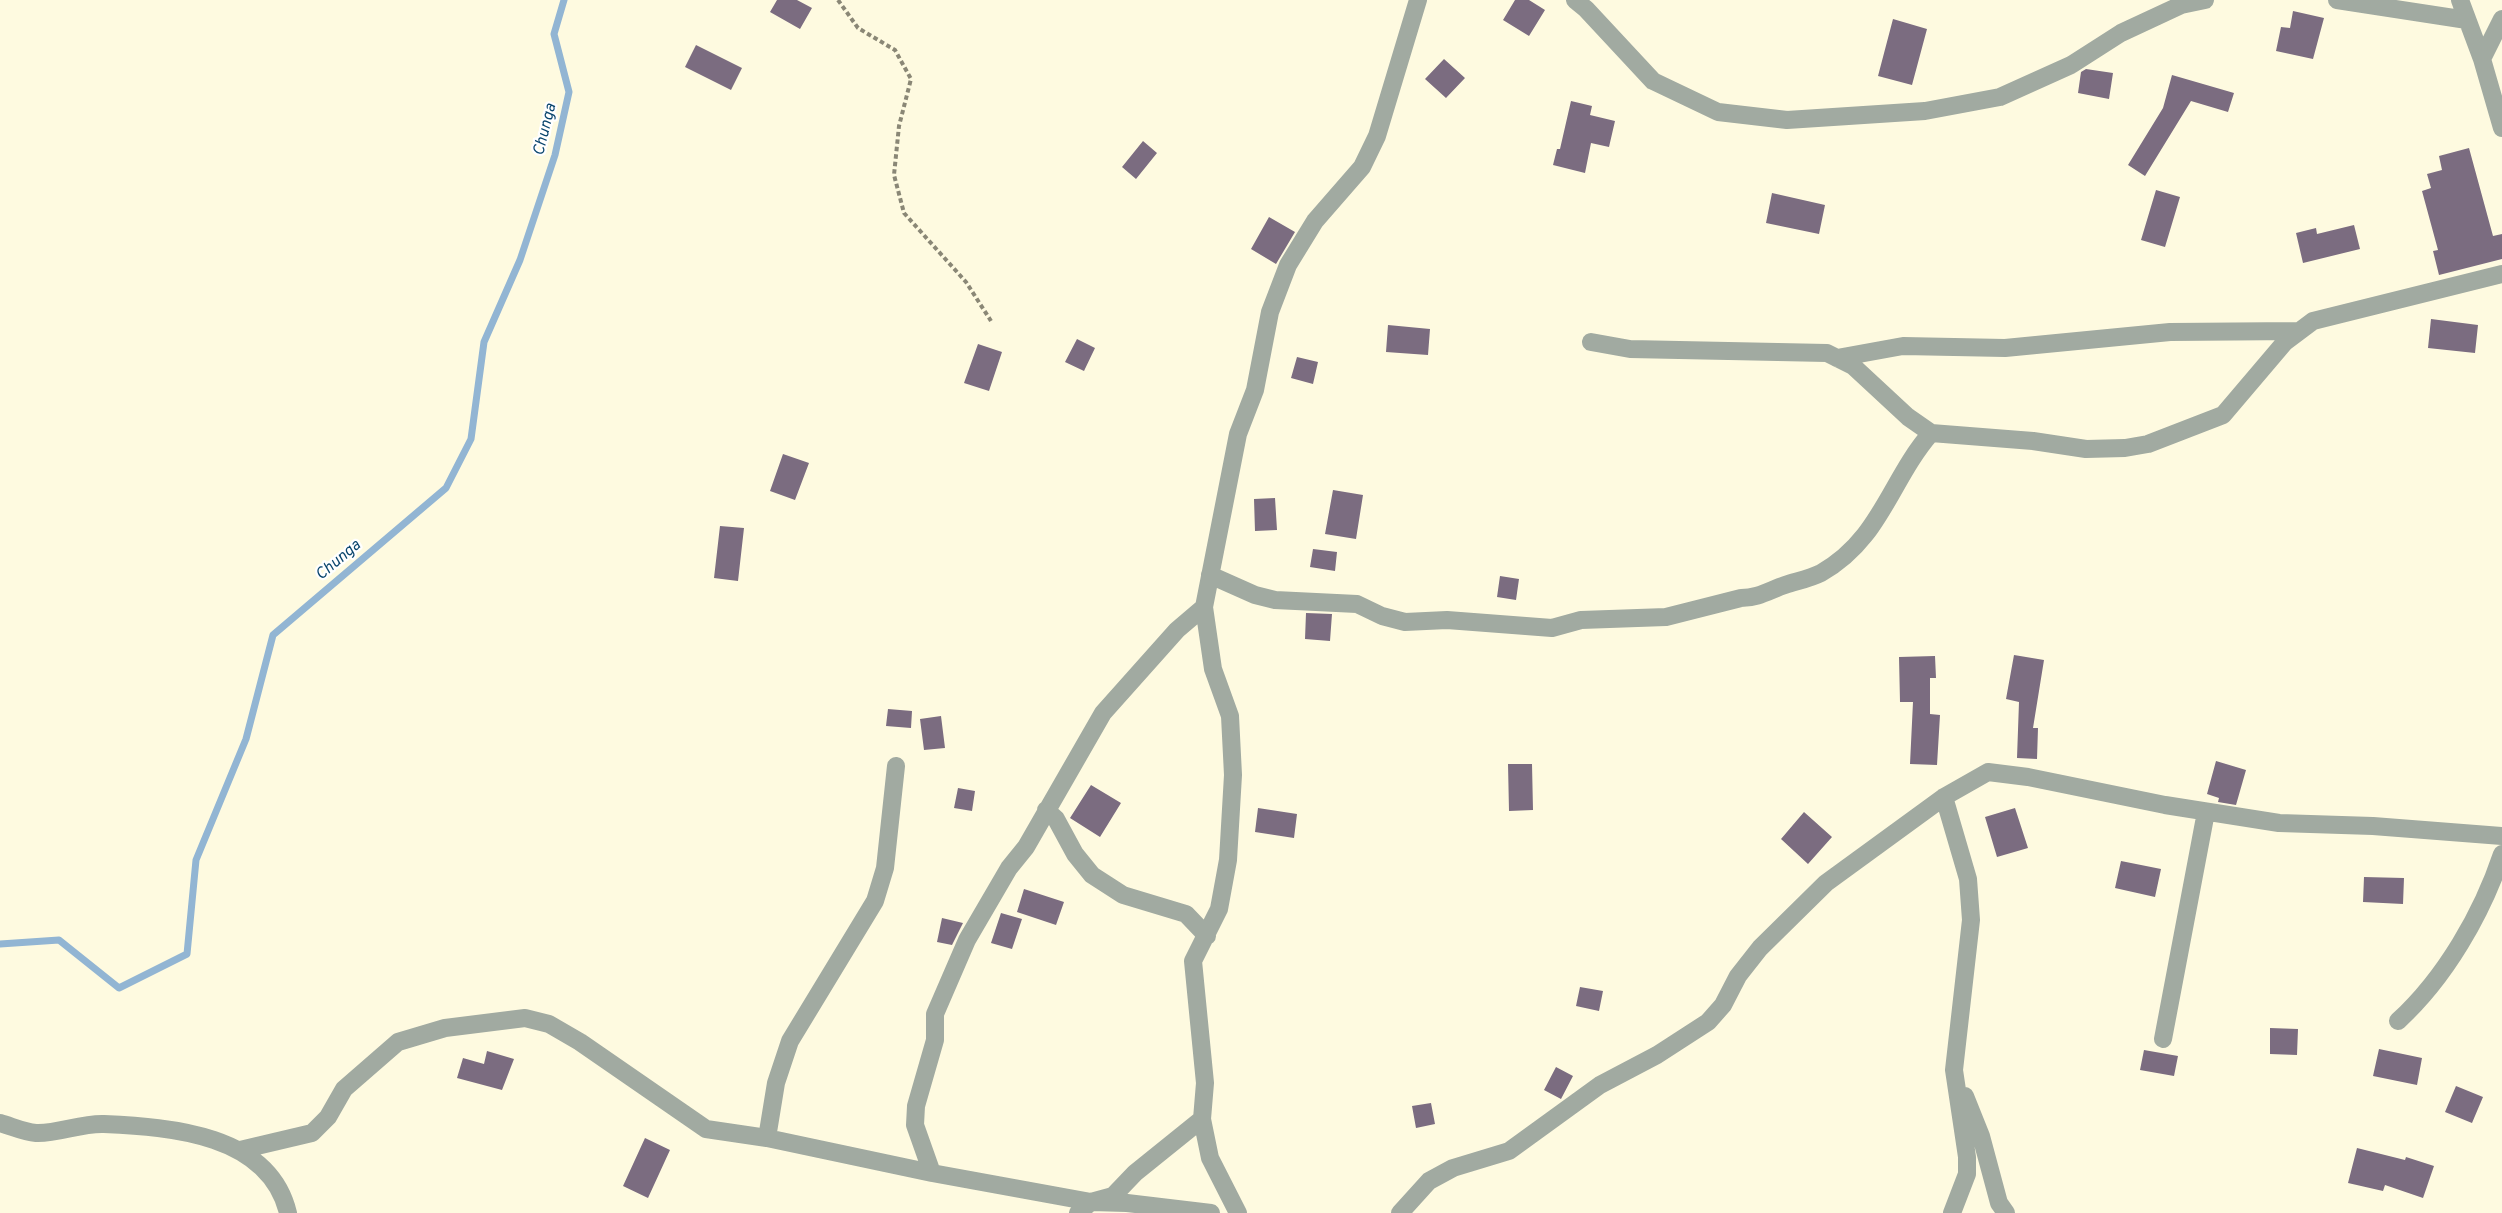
<!DOCTYPE html>
<style>
body{margin:0}
canvas{display:block;background:#fefae0}
</style>
<canvas width="2502" height="1213"></canvas>
<script>
const context = document.querySelector('canvas').getContext('2d');
context.lineJoin = 'round';
function stroke(path, color, width, dash) { context.strokeStyle = color; context.lineWidth = width; context.lineCap = dash ? 'butt' : 'round'; context.setLineDash(dash || []); context.stroke(path); }
function paint(path, color) { context.fillStyle = color; context.fill(path, 'evenodd'); }
function drawText(font, color, halo, rows, align = 'center') {
  context.font = font + ' Overpass,sans-serif'; context.lineWidth = 4.5; context.setLineDash([]); context.textBaseline = 'middle'; context.strokeStyle = halo; context.fillStyle = color; for (const [text, x, y, turn = 0] of rows) {
    context.save(); context.translate(x, y); context.rotate((+turn || 0) * Math.PI / 180); context.textAlign = isNaN(turn) ? turn : align; if (halo) context.strokeText(text, 0, 0); context.fillText(text, 0, 0); context.restore();
  }
}
const stream = new Path2D(`
 M0 944 59 940 119 988 187 954 196 860 246 739 273 635 446 488 471 439 484 342 520 260 555 155 569 92 554 34 564 0`);
const building = new Path2D(`
 M777 0H797L812 8 800 29 770 12Z
 M1515 0H1529L1545 10 1529 36 1503 20Z
 M2293 11 2324 18 2313 59 2276 51 2281 27 2290 28Z
 M1893 19 1927 29 1912 85 1878 76Z
 M696 45 742 68 731 90 685 67Z
 M1444 59 1465 78 1446 98 1425 79Z
 M2086 69 2113 73 2109 99 2078 93 2081 72Z
 M2172 75 2234 93 2228 112 2191 101 2145 176 2128 165 2163 108Z
 M1571 101 1592 106 1590 115 1615 121 1609 147 1591 143 1585 173 1553 165 1557 149H1560Z
 M1143 141 1157 153 1136 179 1122 167Z
 M2469 148 2493 236 2502 234V259L2439 275 2433 251 2438 250 2422 191 2431 188 2427 174 2442 170 2439 156Z
 M2156 190 2180 197 2165 247 2141 240Z
 M1772 193 1825 205 1819 234 1766 223Z
 M1269 217 1295 232 1276 264 1251 249Z
 M2354 225 2360 249 2303 263 2296 233 2316 228 2317 234Z
 M2431 319 2478 325 2475 353 2428 348Z
 M1388 325 1430 329 1428 355 1386 352Z
 M1077 339 1095 348 1084 371 1065 362Z
 M978 344 1002 352 989 391 964 383Z
 M1297 357 1318 362 1313 384 1291 378Z
 M783 454 809 463 795 500 770 491Z
 M1333 490 1363 495 1356 539 1325 534Z
 M1275 498 1277 530 1255 531 1254 499Z
 M720 526 744 528 738 581 714 578Z
 M1313 549 1337 552 1335 571 1310 567Z
 M1500 576 1519 579 1516 600 1497 597Z
 M1306 613 1332 614 1330 641 1305 639Z
 M2014 655 2044 660 2033 728H2038L2037 759 2017 758 2019 702 2006 699Z
 M1935 656 1936 678H1930V714L1940 715 1937 765 1910 764 1913 702H1900L1899 657Z
 M888 709 912 711 911 728 886 726Z
 M941 716 945 748 924 750 920 719Z
 M2216 761 2246 770 2236 805 2218 802 2219 798 2207 794Z
 M1508 764H1532L1533 810 1509 811Z
 M1091 785 1121 803 1100 837 1070 818Z
 M958 788 975 791 972 811 954 808Z
 M1258 808 1297 814 1294 838 1255 832Z
 M2015 808 2028 848 1997 857 1985 817Z
 M1804 812 1832 837 1808 864 1781 839Z
 M2121 861 2161 869 2155 897 2115 888Z
 M2364 877 2404 878 2403 904 2363 902Z
 M1024 889 1064 902 1056 925 1017 912Z
 M1001 913 1022 919 1012 949 991 943Z
 M942 918 963 923 952 945 937 942Z
 M1580 987 1603 991 1599 1011 1576 1006Z
 M2270 1028 2298 1029 2297 1055 2270 1054Z
 M2379 1049 2422 1058 2417 1085 2373 1076Z
 M2144 1050 2178 1056 2174 1076 2140 1070Z
 M487 1051 514 1059 502 1090 457 1078 463 1058 484 1064Z
 M1556 1067 1573 1076 1561 1099 1544 1090Z
 M2456 1086 2483 1097 2472 1123 2445 1112Z
 M1431 1103 1435 1124 1416 1128 1412 1106Z
 M645 1138 670 1150 648 1198 623 1186Z
 M2357 1148 2405 1160 2406 1157 2434 1166 2423 1198 2385 1185 2383 1191 2348 1183Z`);
const path = new Path2D(`
 M838 0 858 28 895 50 911 79 899 126 894 175 904 213 966 282 991 321`);
const street = new Path2D(`
 M1575 0 1586 9 1653 81 1718 112 1787 120 1925 111 2000 97 2071 65 2121 33 2181 5 2205 0
 M2337 0 2467 20
 M2460 0 2482 59 2502 128
 M2482 59 2502 19
 M1591 342 1630 349 1827 353 1853 366 1908 417 1931 433 2033 441 2086 449 2125 448 2148 444 2223 415 2285 342 2313 321 2502 274
 M1837 358 1903 346 2005 348 2170 332 2299 331
 M1210 575 1255 595 1275 600 1357 604 1382 616 1405 622 1447 620 1552 628 1581 620 1666 617 1741 598C1758 598 1770 590 1785 585 1797 581 1809 579 1821 573 1881 539 1890 480 1931 433
 M1944 797 1968 879 1971 920 1954 1070 1967 1157V1174L1952 1213
 M1046 810 1056 819 1075 854 1092 875 1123 895 1186 914 1207 936
 M2398 1021C2445 978 2482 914 2502 854
 M2163 1039 2206 812
 M1965 1096 1981 1136 1999 1203 2006 1213
 M0 1123C11 1126 24 1132 36 1133 58 1134 81 1123 104 1124 171 1127 269 1134 288 1213
 M767 1138 776 1083 790 1041 875 901 885 868 896 766
 M240 1150 312 1133 328 1117 344 1089 398 1042 445 1028 525 1018 549 1024 580 1042 706 1129 767 1138 932 1173 1091 1202 1127 1203 1211 1213
 M932 1173 915 1125 916 1106 935 1040V1014L967 940 1009 868 1026 847 1103 713 1177 630 1204 607
 M1078 1213 1091 1202 1113 1196 1135 1173 1202 1119
 M1238 1213 1210 1158 1202 1119 1205 1083 1193 961 1219 909 1228 860 1233 775 1230 716 1213 669 1204 607 1238 434 1255 390 1270 312 1288 265 1315 221 1362 167 1377 136 1418 0
 M1400 1213 1429 1181 1453 1168 1509 1151 1600 1085 1657 1055 1708 1022 1723 1005 1738 976 1760 948 1826 883 1944 797 1988 772 2028 777 2165 805 2279 823 2373 826 2502 836`);
const waterNames = [
 ["Chunga",546,130,-76],
 ["Chunga",339,561,-40]
];
stroke(stream, '#92b5d3', 7);
paint(building, '#7b6c80');
stroke(path, '#8a8776', 4, [4.5, 3]);
stroke(street, '#a1aaa1', 18);
drawText('italic 16px', '#0b466e', '#fff', waterNames);
</script>
